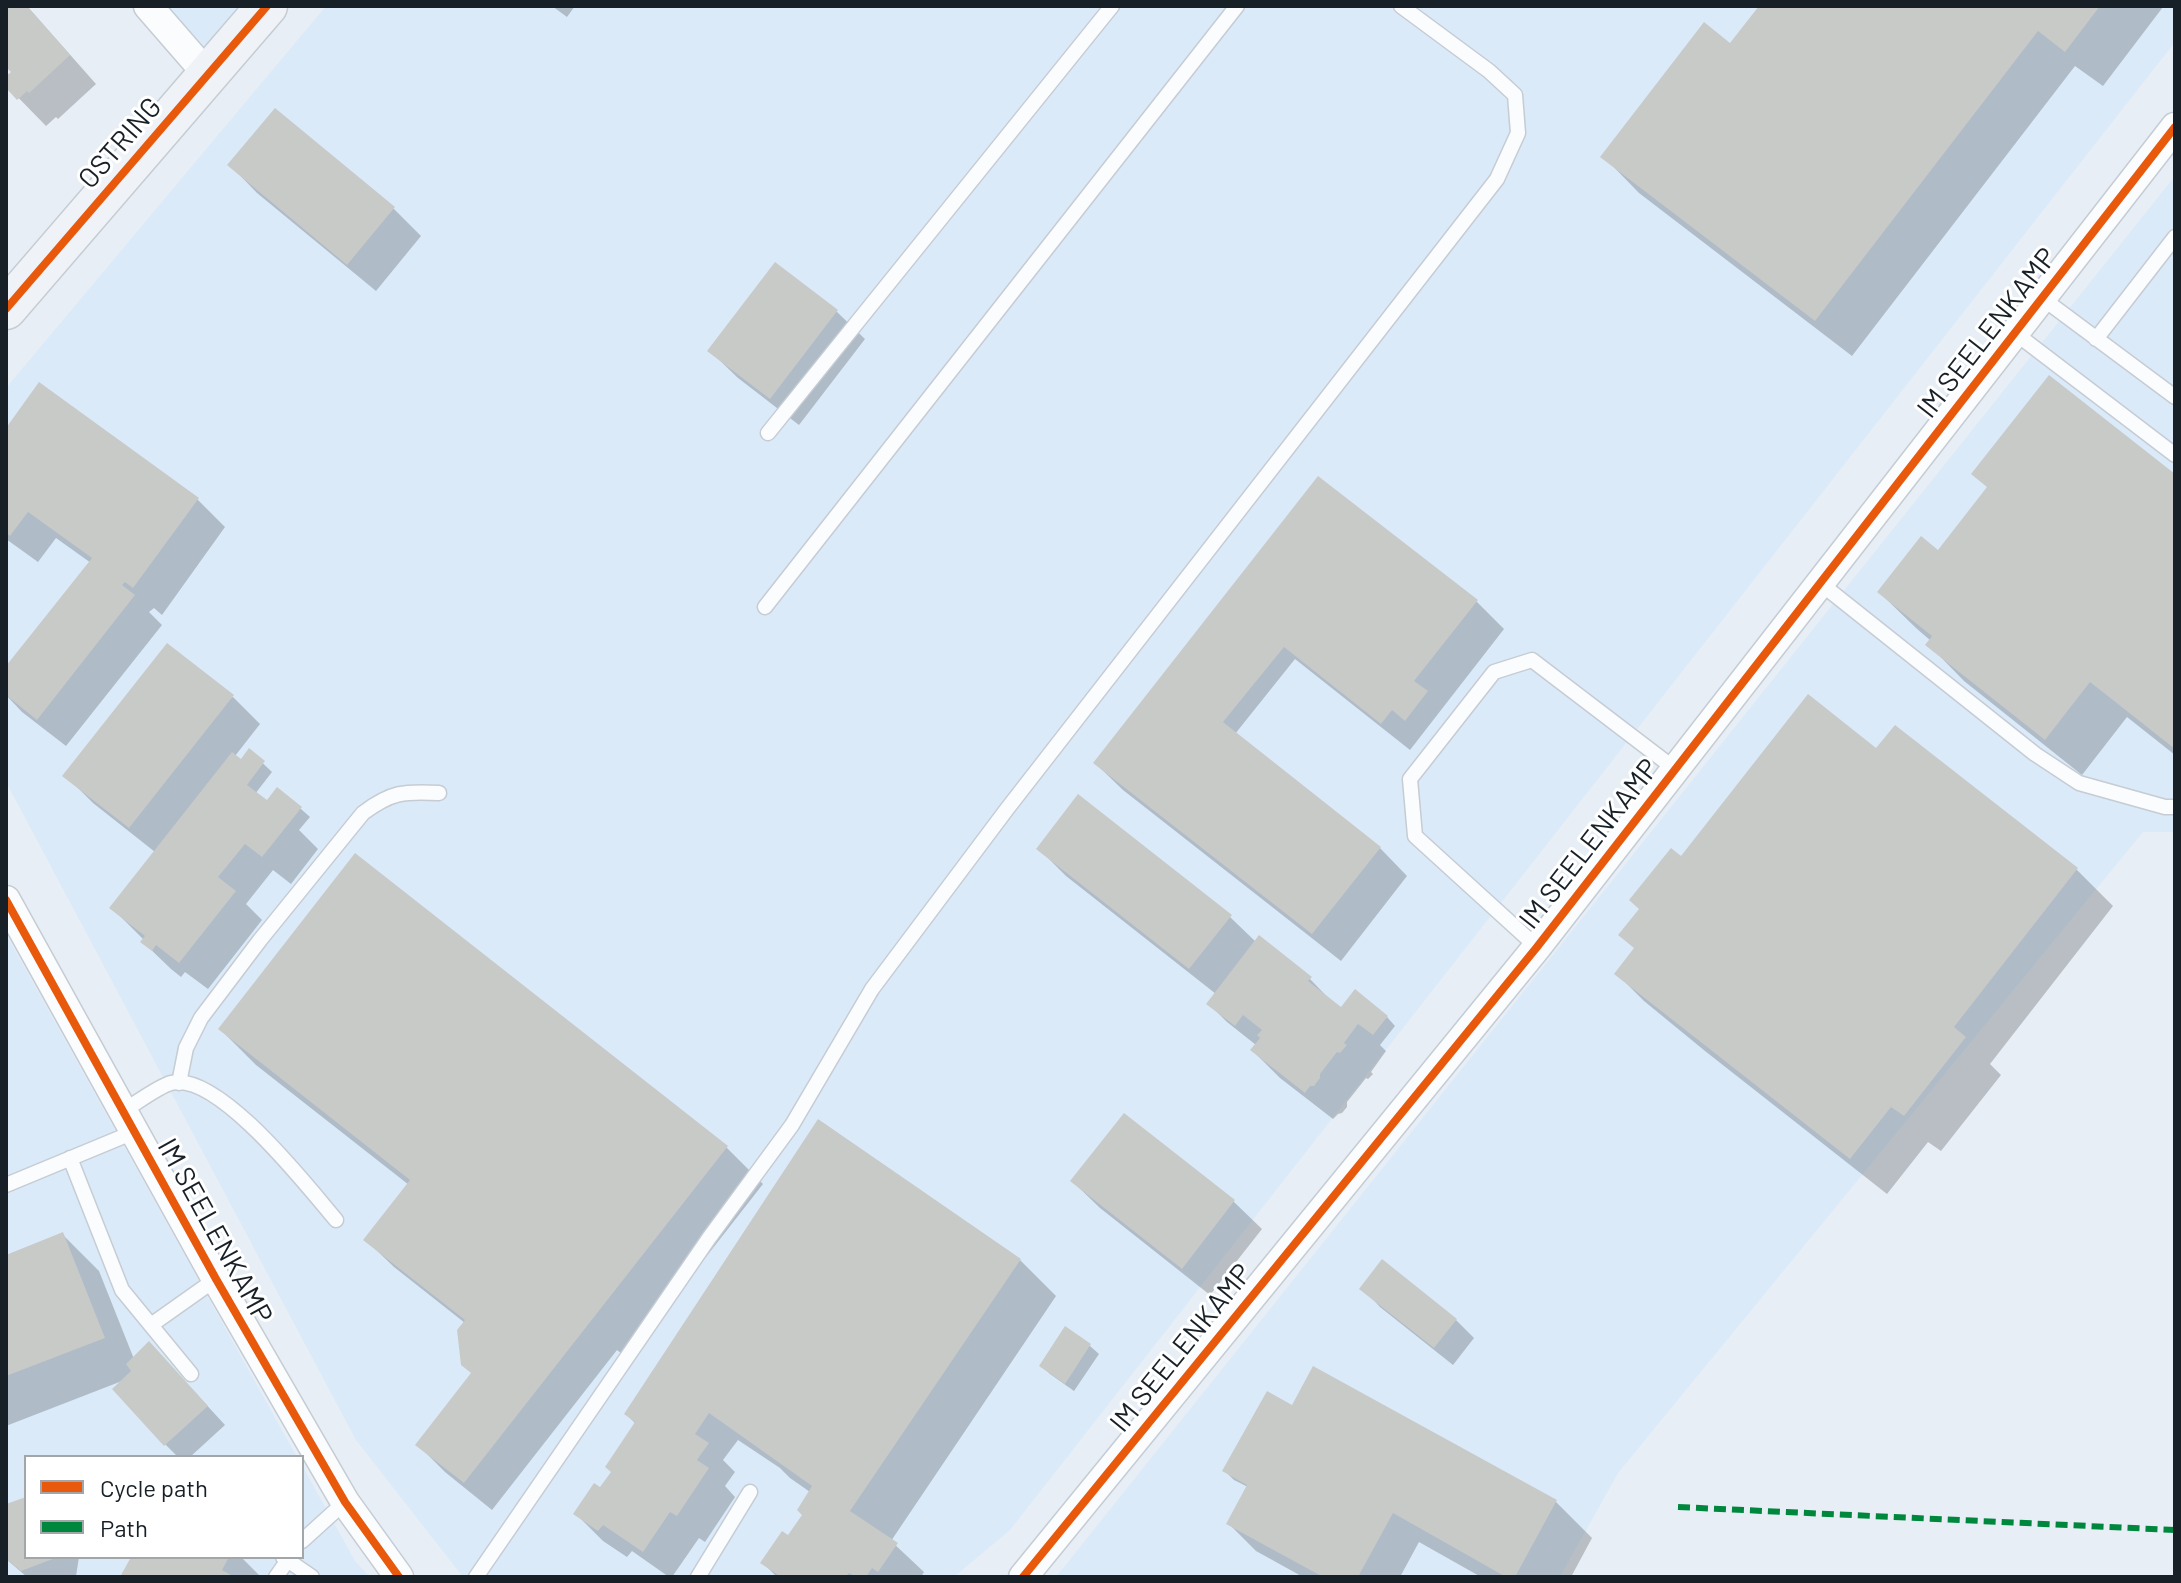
<!DOCTYPE html>
<style>
body{margin:0}
#map{position:relative;width:2181px;height:1583px;overflow:hidden;background:#e7eef5;font-family:Barlow,sans-serif}
canvas{display:block}
.frame{position:absolute;inset:0;border:8px solid #182027;pointer-events:none}
.legend{position:absolute;left:24px;top:1455px;width:280px;height:104px;box-sizing:border-box;background:#fff;border:2px solid #a3a6a9;margin:0;padding:10px 14px;list-style:none;font-size:24px;color:#182027}
.legend li{display:flex;align-items:center;gap:16px;height:40px}
.legend b{width:40px;border:2px solid #a3a6a9}
</style>
<div id="map">
<canvas width="2181" height="1583"></canvas>
<div class="frame"></div>
<ul class="legend">
<li><b style="height:10px;background:#e8590c"></b>Cycle path</li>
<li><b style="height:10px;background:#00873e"></b>Path</li>
</ul>
</div>
<script>
const context = document.querySelector('canvas').getContext('2d');
context.lineJoin = 'round';
function paint(path, color) { context.fillStyle = color; context.fill(path, 'evenodd'); }
function stroke(path, color, width, dash) { context.strokeStyle = color; context.lineWidth = width; context.lineCap = dash ? 'butt' : 'round'; context.setLineDash(dash || []); context.stroke(path); }
function drawText(font, color, halo, rows, align = 'center') {
  context.font = font + ' Barlow,sans-serif'; context.lineWidth = 6; context.setLineDash([]); context.textBaseline = 'middle'; context.strokeStyle = halo; context.fillStyle = color; for (const [text, x, y, turn = 0] of rows) {
    context.save(); context.translate(x, y); context.rotate((+turn || 0) * Math.PI / 180); context.textAlign = isNaN(turn) ? turn : align; if (halo) context.strokeText(text, 0, 0); context.fillText(text, 0, 0); context.restore();
  }
}
const built = new Path2D(`
 M168 6H251L210 53Z
 M326 6H2175V42L1010 1530 954 1577H463L356 1440 6 782V388Z
 M2175 176V832H2143L1618 1473 1560 1577H1056Z
 M6 934 297 1457H26V1557H302V1465L355 1561 370 1577H6Z`);
const shadow = new Path2D(`
 M6 6H27L96 84 58 119 56 117 46 126 6 85V78L13 72 6 63Z
 M552 6H575L567 17Z
 M1761 6H2170L2163 7 2103 86 2075 66 1852 356 1639 193 1603 156 1731 45Z
 M275 110 394 209 421 236 376 291 257 193 230 165Z
 M775 265 837 312 865 339 799 425 738 378 710 351Z
 M6 431 197 499 225 527 162 615 154 608 149 612 162 625 66 746 22 712 6 695V670L91 563 56 538 38 562 6 539Z
 M2175 476V755L2127 717 2082 775 1964 681 1928 644 1931 641 1916 628 1879 592 1938 552Z
 M1318 478 1477 602 1504 629 1410 750 1295 659 1235 734 1380 848 1407 876 1341 961 1123 790 1095 763Z
 M233 697 260 724 235 756 241 761 250 751 272 772 255 794 275 810 277 790 301 809 310 817 299 830 318 849 291 884 273 870 246 904 262 920 208 989 185 972 181 977 171 969 143 942 144 940 112 908 155 852 93 803 65 775Z
 M1895 728 2077 870 2113 906 1990 1064 2001 1075 1941 1151 1928 1142 1887 1194 1705 1051 1644 1001 1617 974 1636 950 1681 858 1877 751Z
 M1039 849 1230 917 1256 942 1260 938 1310 979 1337 1007 1387 1017 1395 1026 1380 1045 1386 1051 1371 1072 1373 1074 1368 1079 1366 1078 1347 1102V1107L1342 1113 1338 1114 1333 1119 1280 1078 1252 1050 1256 1045 1227 1022 1208 1003 1216 994 1066 876Z
 M356 856 727 1148 763 1184 627 1358 617 1350 492 1510 445 1472 418 1445 473 1374 465 1323 394 1267 366 1240 409 1185 256 1065 220 1029Z
 M1124 1115 1234 1202 1262 1229 1210 1295 1100 1208 1072 1181Z
 M63 1235 99 1271 134 1359 167 1362 225 1425 190 1457H178L165 1444 122 1381 6 1426V1257Z
 M1020 1260 1056 1296 891 1541 924 1572 921 1577H777L763 1563 788 1538 804 1515 810 1492 790 1478 780 1468 738 1440 723 1460 735 1472 725 1486 735 1497 705 1542 699 1538 672 1577H669L632 1551 627 1557 603 1541 576 1514 600 1490 613 1472 636 1424 626 1414Z
 M1362 1288 1456 1320 1474 1338 1453 1365 1380 1307Z
 M1066 1329 1090 1346 1099 1354 1074 1391 1050 1374 1041 1365Z
 M1313 1368 1556 1502 1592 1538 1571 1577H1481L1419 1542 1400 1577H1303L1256 1551 1228 1523 1248 1487 1234 1480 1225 1471 1292 1408Z
 M26 1499V1557H79L76 1576 27 1577 6 1559V1506Z
 M134 1557H241L261 1577H122Z`);
const building = new Path2D(`
 M6 6H27L70 55 29 93 27 91 17 100 6 88V76L11 72 6 67Z
 M1759 6H2100L2065 52 2038 31 1815 321 1600 157 1704 22 1730 43Z
 M275 108 395 207 347 265 227 165Z
 M775 262 838 310 770 399 707 351Z
 M2049 375 2175 474V749L2090 682 2045 740 1925 645 1932 636 1877 592 1921 536 1938 550 1987 487 1971 474Z
 M39 382 199 498 133 588 125 582 122 585 135 595 37 720 6 695V666L92 558 28 512 10 536 6 533V428Z
 M1318 476 1478 600 1414 681 1428 691 1405 721 1392 710 1381 724 1284 647 1223 722 1381 847 1312 934 1093 763Z
 M167 643 234 695 129 828 62 776Z
 M1808 694 1876 748 1895 725 2078 868 1954 1027 1966 1037 1904 1116 1891 1107 1850 1159 1614 974 1634 948 1618 935 1639 909 1629 900 1671 848 1681 856Z
 M249 748 265 761 247 785 267 800 277 787 302 807 262 857 245 844 218 877 236 891 179 963 156 945 152 951 140 942 145 936 109 908 232 752 241 759Z
 M1078 794 1232 915 1189 969 1036 849Z
 M355 853 728 1146 464 1483 415 1445 471 1373 461 1365 457 1330 465 1320 363 1240 410 1180 218 1029Z
 M1259 935 1312 977 1308 981 1341 1007 1355 989 1388 1016 1373 1035 1358 1024 1344 1043 1347 1045 1340 1053 1337 1052 1320 1074V1078L1314 1086H1310L1305 1093 1250 1050 1260 1038 1257 1035 1262 1030 1243 1015 1235 1026 1206 1004Z
 M1124 1113 1235 1200 1182 1269 1070 1181Z
 M818 1119 1021 1259 850 1511 898 1543 878 1572 872 1568 866 1577H856L849 1573 845 1577H794L791 1575 789 1577H781L760 1563 782 1531 788 1535 802 1515 797 1510 812 1486 709 1413 695 1434 709 1443 697 1460 709 1468 677 1516 670 1512 643 1552 603 1525 598 1531 573 1514 594 1483 600 1487 611 1472 605 1467 635 1422 624 1414Z
 M63 1232 105 1338 6 1376V1255Z
 M1382 1259 1457 1319 1434 1348 1359 1289Z
 M1065 1326 1091 1344 1065 1384 1039 1366Z
 M149 1341 208 1406 164 1446 112 1389 131 1371 126 1364Z
 M1313 1366 1557 1500 1515 1577H1506L1393 1513 1358 1577H1323L1226 1524 1247 1485 1222 1471 1267 1391 1292 1405Z
 M26 1497V1557H58L21 1571 6 1559V1504Z
 M131 1557H229L222 1570 234 1577H120Z`);
const lane = new Path2D(`
 M2042 298 2175 397
 M2015 333 2175 455
 M2096 339 2175 237
 M768 433 1112 6
 M1820 583 2035 754 2079 783 2165 807H2175
 M765 607 1237 6
 M1537 947 1415 836 1410 779 1494 672 1532 660 1675 769
 M179 1083 186 1048 201 1018 260 940 363 813C391 792 404 791 439 793
 M123 1111C135 1104 159 1086 171 1083 218 1071 307 1186 336 1220
 M70 1158 122 1290 191 1374
 M6 1185 134 1132
 M151 1325 216 1279
 M302 1541 345 1502
 M283 1557 312 1577
 M276 1577 290 1557
 M476 1577 709 1238 792 1125 872 989 1007 809 1497 179 1518 133 1515 95 1489 71 1401 6
 M698 1577 750 1492`);
const street = new Path2D(`
 M148 6 208 75
 M6 900 216 1279 345 1502 399 1577
 M1023 1577 1537 947 2175 127`);
const secondary = new Path2D(`
 M6 309 267 6`);
const quiet = new Path2D(`
 M1678 1507 2175 1530`);
const cycleway = new Path2D(`
 M6 309 267 6
 M6 900 216 1279 345 1502 399 1577
 M1023 1577 1537 947 2175 127`);
const streetNames = [
 ["OSTRING",120,143,-49],
 ["IM SEELENKAMP",1987,333,-52],
 ["IM SEELENKAMP",1589,844,-52],
 ["IM SEELENKAMP",215,1231,61],
 ["IM SEELENKAMP",1181,1348,-51]
];
paint(built, '#dbeaf9');
paint(shadow, '#0003');
paint(building, '#c8cac8');
stroke(lane, '#c5ccd3', 17);
stroke(street, '#c5ccd3', 31);
stroke(secondary, '#c5ccd3', 43);
stroke(lane, '#fbfcfe', 14);
stroke(street, '#fbfcfe', 28);
stroke(secondary, '#eff3f7', 40);
stroke(quiet, '#00873e', 6, [12, 6]);
stroke(cycleway, '#e8590c', 8);
drawText('28px', '#182027', '#fff', streetNames);
</script>
